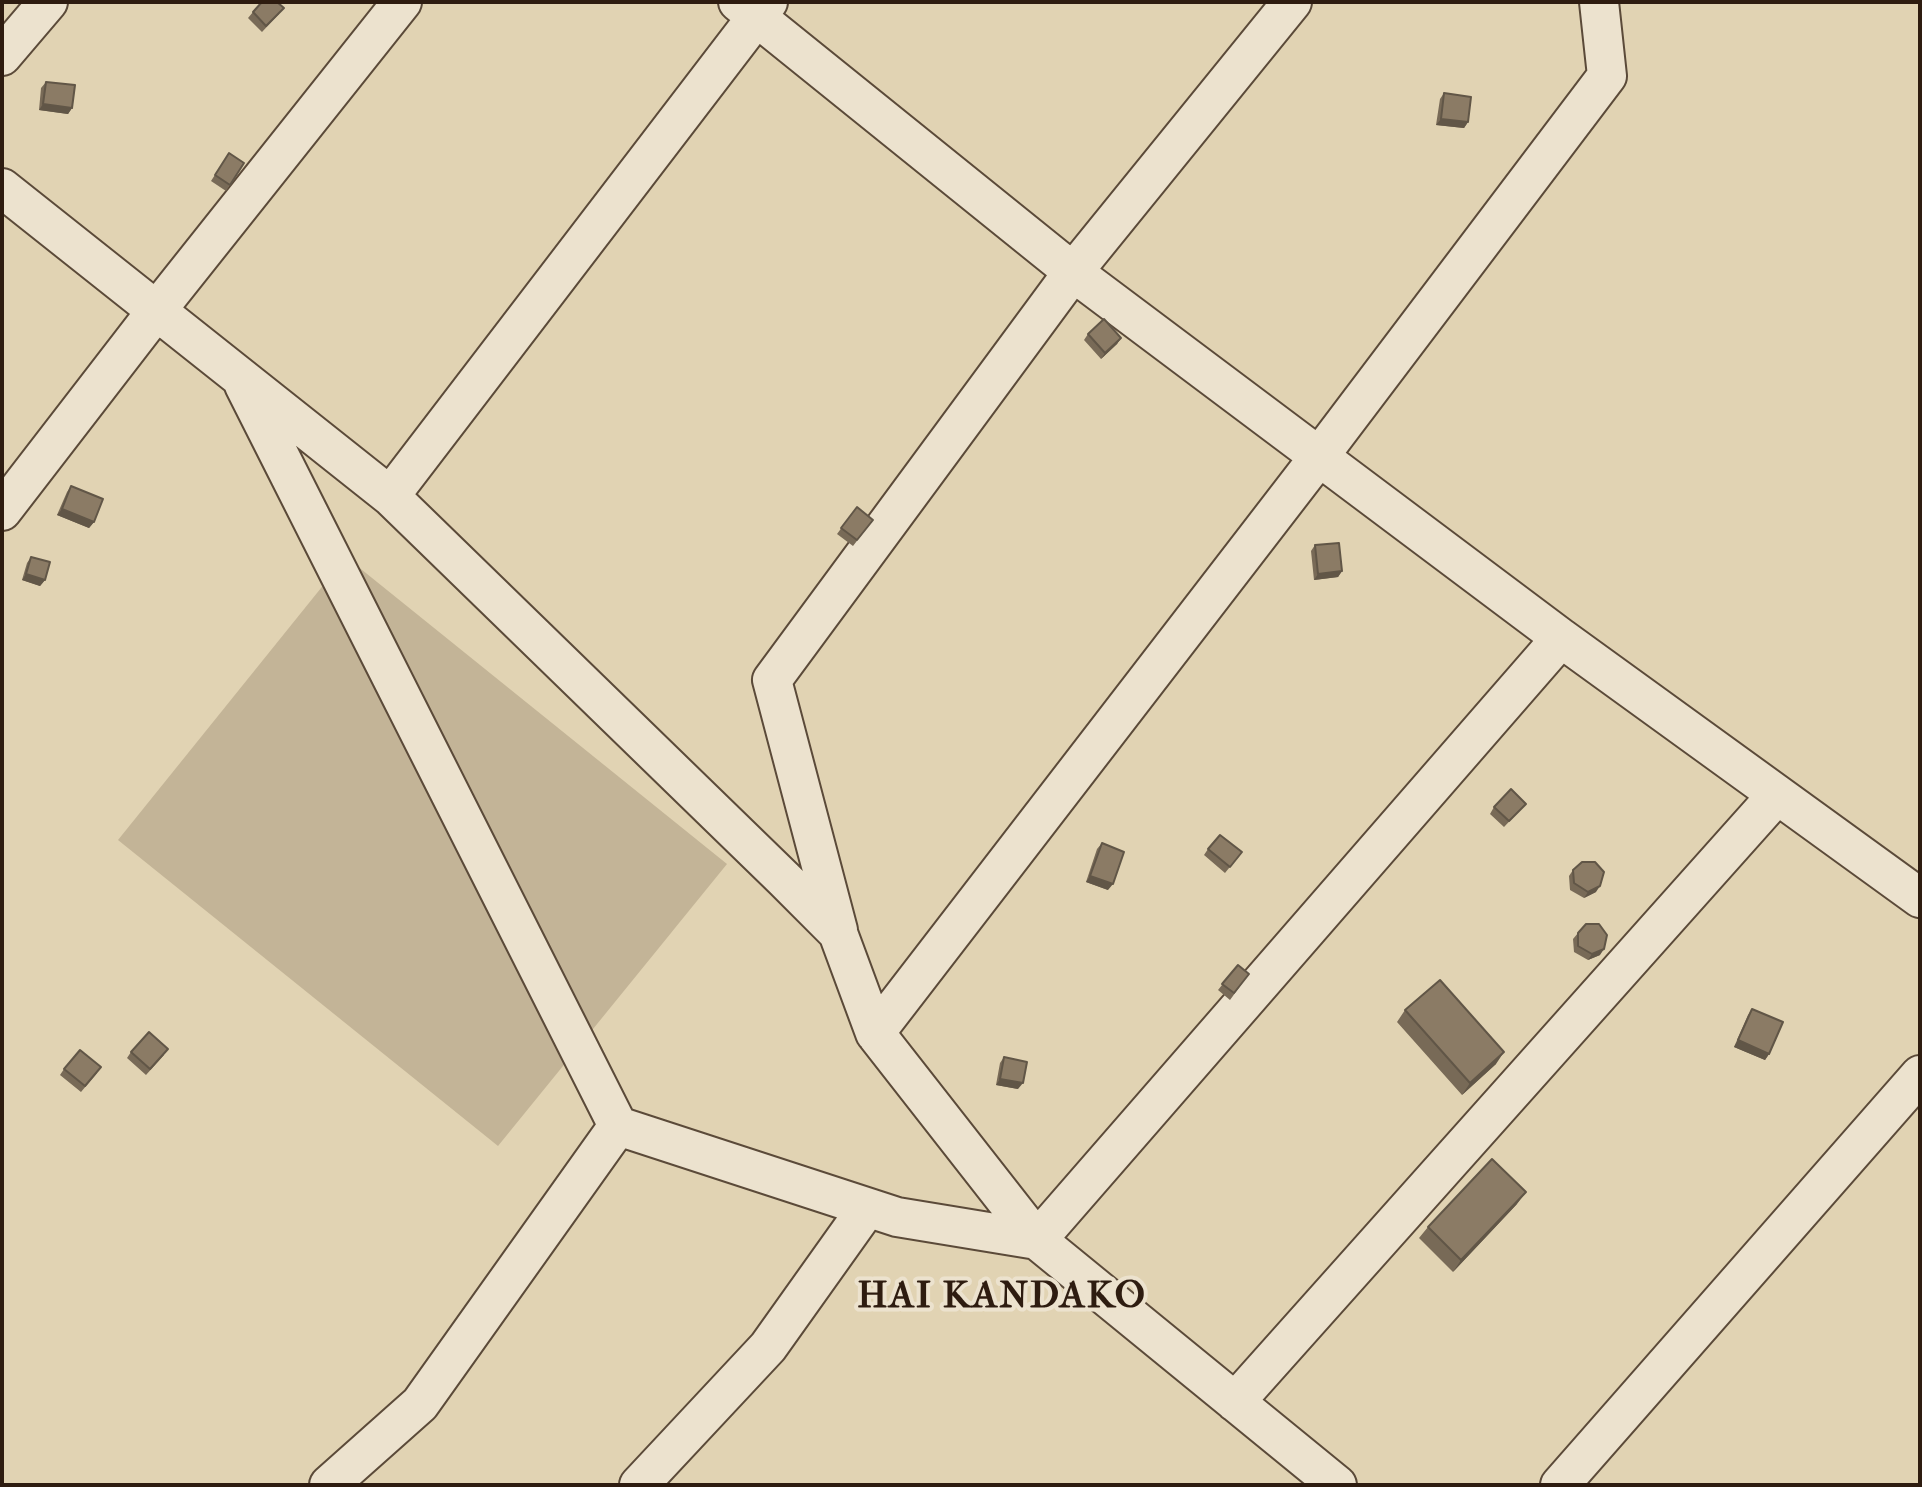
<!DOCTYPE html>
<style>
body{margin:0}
#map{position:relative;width:1922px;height:1487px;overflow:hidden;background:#e1d3b3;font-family:"IM FELL French Canon",serif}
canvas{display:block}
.frame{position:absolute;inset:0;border:4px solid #2e1c10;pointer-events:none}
</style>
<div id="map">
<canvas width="1922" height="1487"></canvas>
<div class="frame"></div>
</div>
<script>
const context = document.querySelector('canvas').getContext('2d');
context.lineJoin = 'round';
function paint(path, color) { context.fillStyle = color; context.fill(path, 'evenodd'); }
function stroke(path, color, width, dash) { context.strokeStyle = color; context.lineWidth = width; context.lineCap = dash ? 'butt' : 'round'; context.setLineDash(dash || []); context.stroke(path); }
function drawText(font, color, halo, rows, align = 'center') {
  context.font = font + ' "IM FELL French Canon",serif'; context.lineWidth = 8; context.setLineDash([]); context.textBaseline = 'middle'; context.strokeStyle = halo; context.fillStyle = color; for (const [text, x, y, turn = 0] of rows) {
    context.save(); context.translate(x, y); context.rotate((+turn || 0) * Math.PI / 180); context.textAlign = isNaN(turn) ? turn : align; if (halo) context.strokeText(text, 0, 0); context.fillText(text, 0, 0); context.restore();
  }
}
const green = new Path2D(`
 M346 557 727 864 498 1146 118 840Z`);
const minor = new Path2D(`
 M2 56 48 2
 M2 188 390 496 784 879 838 933 875 1033 1037 1240 1337 1485
 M244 385 618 1126 420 1404 329 1485
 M390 496 768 2
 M2 511 157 310 402 2
 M1561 638 1920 898
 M838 930 772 680 1073 272 1292 2
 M875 1033 1318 458 1607 76 1599 2
 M618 1126 897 1217 1037 1240 1561 638 1073 272 738 2
 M1235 1402 1777 795
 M639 1485 768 1347 867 1208
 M1560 1485 1920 1075`);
const wall = new Path2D(`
 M253 12 279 14 262 32 248 18Z
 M46 82 72 108 68 114 39 110 41 88Z
 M1444 93 1468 122 1464 128 1436 125 1440 99Z
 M229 153 244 163 226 191 211 181Z
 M1088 334 1121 338 1117 344 1101 359 1084 340Z
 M71 486 94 522 89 528 57 515 67 492Z
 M857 507 873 520 853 546 837 534Z
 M1315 545 1342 571 1338 577 1314 580 1311 551Z
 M31 557 45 580 40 586 22 580 27 563Z
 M1526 804 1504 827 1490 814 1494 807Z
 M1102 843 1108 890 1086 882 1097 849Z
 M1208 849 1242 852 1225 873 1204 855Z
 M1573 870 1596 892 1584 898 1570 890 1569 876Z
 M1578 933 1600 955 1588 960 1574 952 1573 939Z
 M1238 965 1249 974 1230 1000 1218 990Z
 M1752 1009 1769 1054 1765 1060 1734 1047 1748 1015Z
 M1405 1010 1496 1064 1462 1095 1397 1022Z
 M131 1052 164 1055 146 1075 127 1058Z
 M1004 1057 1018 1089 996 1085 1000 1063Z
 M64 1069 97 1073 81 1092 60 1075Z
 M1517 1204 1453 1272 1419 1238 1428 1227Z`);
const shadedWall = new Path2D(`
 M43 104 72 108 68 114 39 110Z
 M1441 119 1468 122 1464 128 1436 125Z
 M1121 338 1117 344 1101 359 1105 353Z
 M62 509 94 522 89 528 57 515Z
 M1342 571 1338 577 1314 580 1318 574Z
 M26 574 45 580 40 586 22 580Z
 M1090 876 1113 884 1108 890 1086 882Z
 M1600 886 1596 892 1584 898 1588 892Z
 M1604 949 1600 955 1588 960 1592 954Z
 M1738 1040 1769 1054 1765 1060 1734 1047Z
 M1504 1052 1496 1064 1462 1095 1470 1083Z
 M1000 1079 1023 1083 1018 1089 996 1085Z
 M1526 1192 1517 1204 1453 1272 1461 1260Z`);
const building = new Path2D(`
 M262 2H277L284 8 266 26 253 12Z
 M46 82 75 85 72 108 43 104Z
 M1444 93 1471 97 1468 122 1441 119Z
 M229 153 244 163 230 185 215 175Z
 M1104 319 1121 338 1105 353 1088 334Z
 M71 486 103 499 94 522 62 509Z
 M857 507 873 520 857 540 841 528Z
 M1339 543 1342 571 1318 574 1315 545Z
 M31 557 50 562 45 580 26 574Z
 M1511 789 1526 804 1509 821 1494 807Z
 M1220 835 1242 852 1230 867 1208 849Z
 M1102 843 1124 852 1113 884 1090 876Z
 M1582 862H1595L1604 872 1600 886 1588 892 1574 883 1573 870Z
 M1586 924H1599L1607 935 1604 949 1592 954 1578 946V933Z
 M1238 965 1249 974 1234 993 1222 984Z
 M1440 980 1504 1052 1470 1083 1405 1010Z
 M1752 1009 1783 1022 1769 1054 1738 1040Z
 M149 1032 168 1049 150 1069 131 1052Z
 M80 1050 101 1067 85 1086 64 1069Z
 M1004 1057 1027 1062 1023 1083 1000 1079Z
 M1492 1159 1526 1192 1461 1260 1428 1227Z`);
const districtNames = [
 ["HAI KANDAKO",1002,1298]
];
paint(green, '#c3b497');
stroke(minor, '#5b4a39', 42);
stroke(minor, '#ece2ce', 38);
paint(wall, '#786a57');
paint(shadedWall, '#615647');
paint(building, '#8b7b65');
stroke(building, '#615647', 2);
context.letterSpacing = '2px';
drawText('bold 38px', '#2e1c10', '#ece2ce', districtNames);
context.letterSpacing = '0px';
</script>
